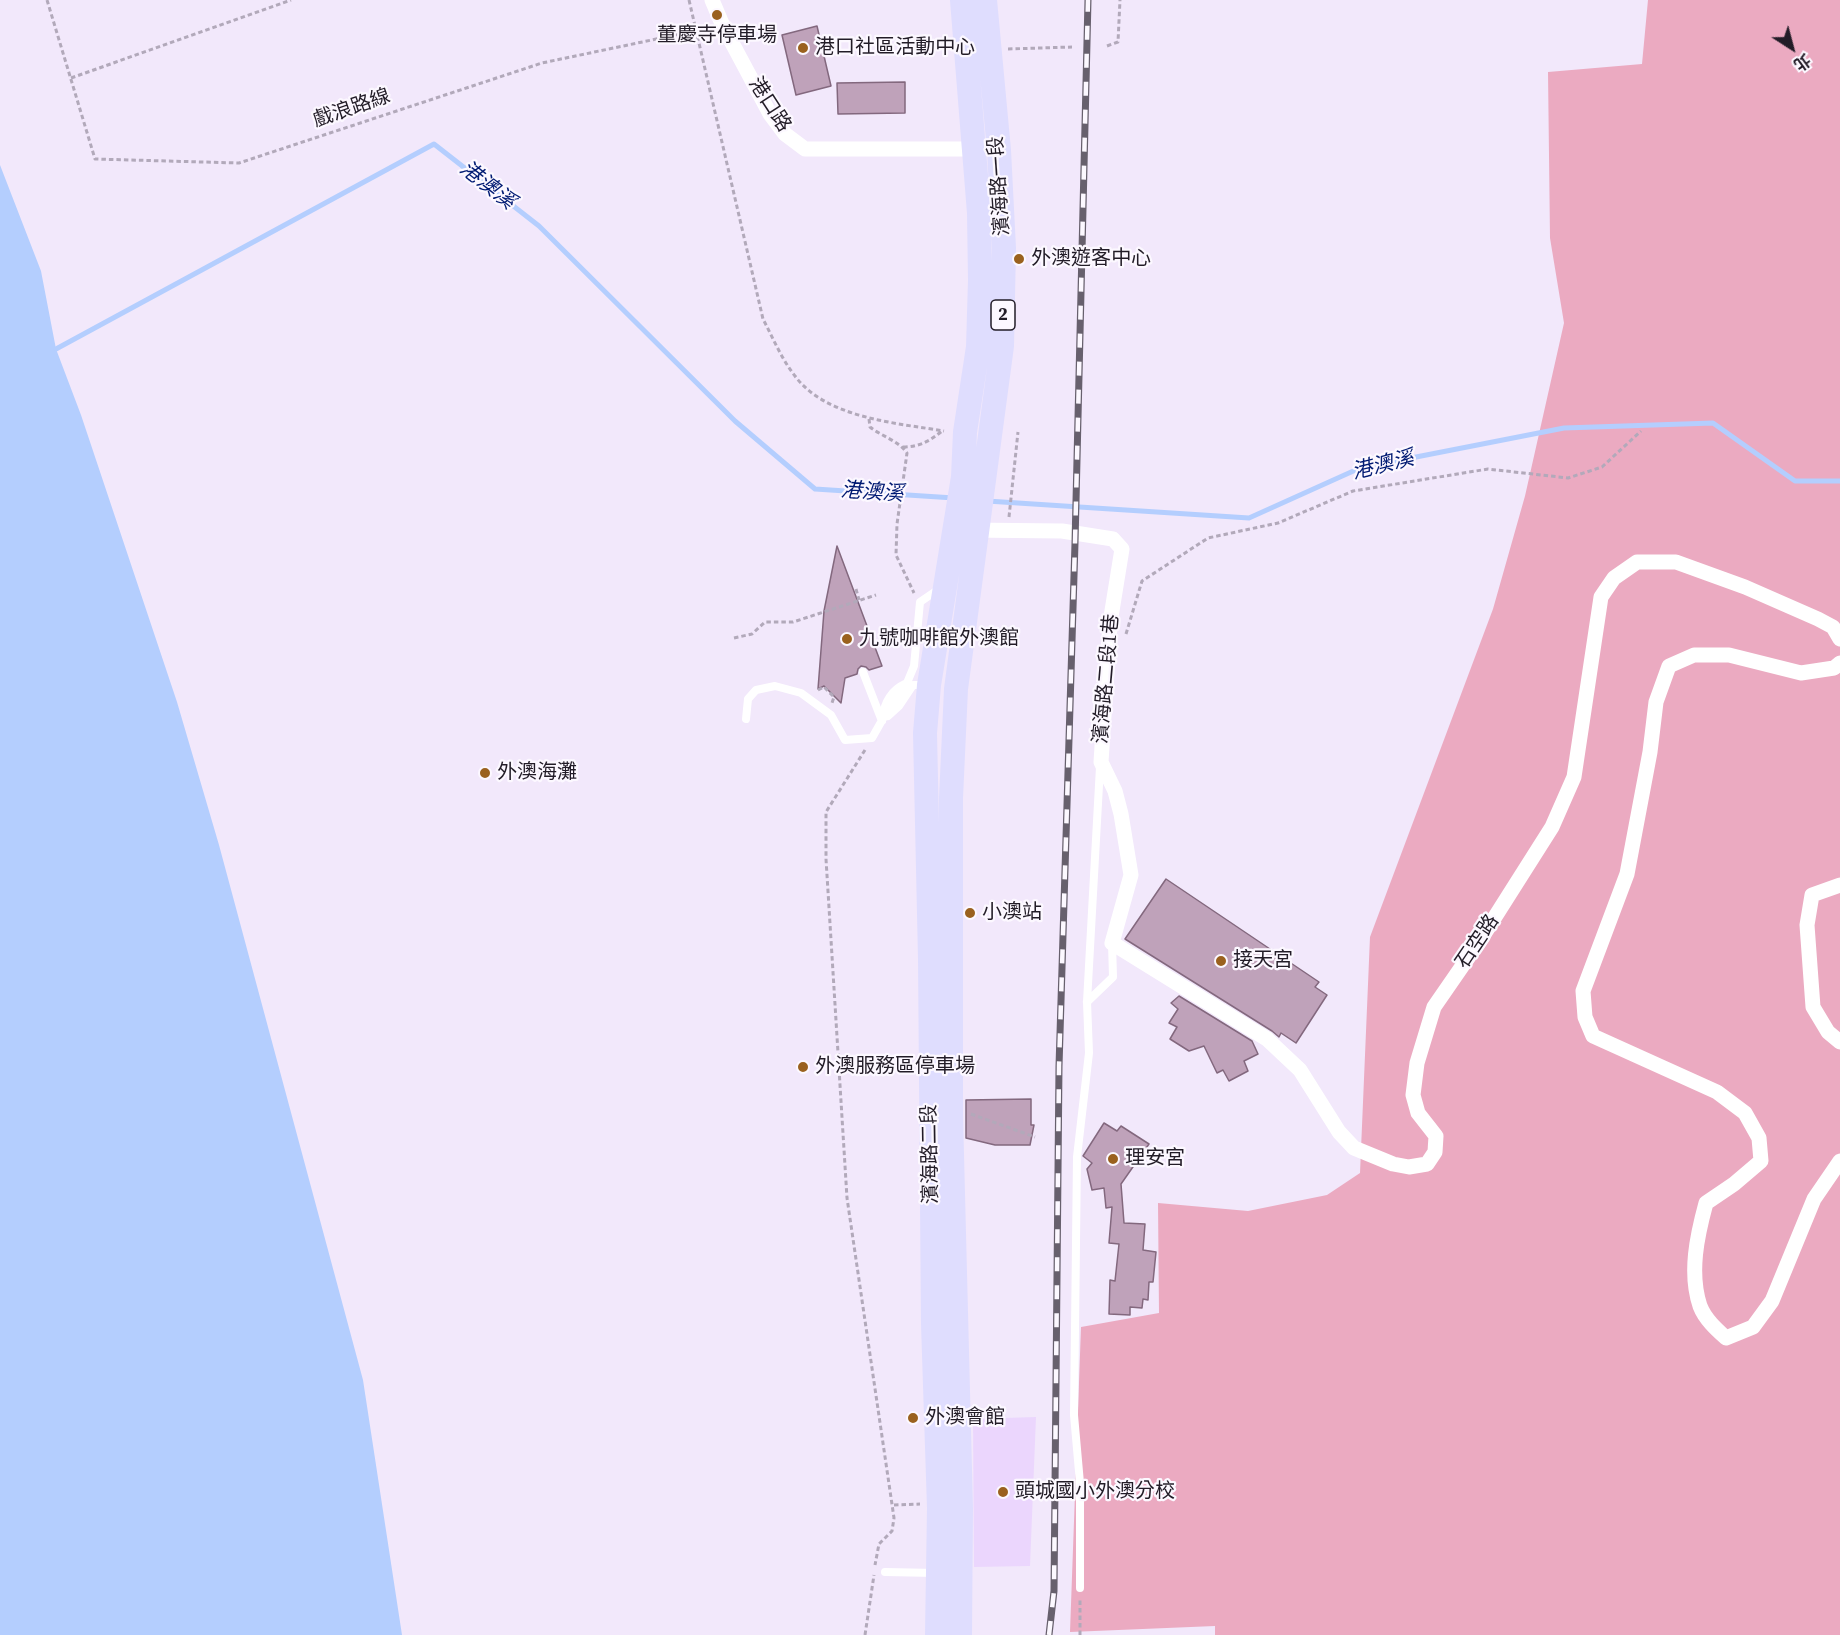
<!DOCTYPE html>
<meta charset="utf-8">
<style>
body{margin:0}
#map{position:relative;width:1840px;height:1635px;overflow:hidden;background:#f2e8fb;font-family:"Source Serif 4","Noto Sans TC",serif}
canvas{display:block}
.north{position:absolute;left:1762px;top:18px;width:60px;height:60px;-webkit-text-stroke:4px #fcf8ff;paint-order:stroke;rotate:144deg;font-size:16px;font-weight:700;line-height:24px;text-align:center;color:#221c27}
.north::after{content:'';display:block;margin:auto;width:21px;height:27px;background:#221c27;clip-path:polygon(50% 0,100% 100%,50% 72%,0 100%)}
</style>
<div id="map">
<canvas width="1840" height="1635"></canvas>
<div class="north">北</div>
</div>
<script>
const context = document.querySelector('canvas').getContext('2d');
context.lineJoin = 'round';
function paint(path, color) { context.fillStyle = color; context.fill(path, 'evenodd'); }
function stroke(path, color, width, dash) { context.strokeStyle = color; context.lineWidth = width; context.lineCap = dash ? 'butt' : 'round'; context.setLineDash(dash || []); context.stroke(path); }
function drawText(font, color, halo, rows, align = 'center') {
  context.font = font + ' "Source Serif 4","Noto Sans TC",serif'; context.lineWidth = 4.5; context.setLineDash([]); context.textBaseline = 'middle'; context.strokeStyle = halo; context.fillStyle = color; for (const [text, x, y, turn = 0] of rows) {
    context.save(); context.translate(x, y); context.rotate((+turn || 0) * Math.PI / 180); context.textAlign = isNaN(turn) ? turn : align; if (halo) context.strokeText(text, 0, 0); context.fillText(text, 0, 0); context.restore();
  }
}
const built = new Path2D(`
 M1036 1417 1030 1566 974 1567 973 1419Z`);
const green = new Path2D(`
 M1648 0H1840V1635H1215V1626L1070 1632 1081 1327 1159 1313 1158 1203 1248 1211 1327 1195 1360 1173 1370 937 1493 609 1525 496 1564 323 1550 238 1548 72 1642 64Z`);
const water = new Path2D(`
 M0 165 41 271 56 349 81 415 177 702 219 845 363 1380 402 1635H0Z`);
const stream = new Path2D(`
 M56 349 434 144 539 226 735 421 815 489 954 498
 M987 501 1249 518 1360 468 1564 428 1713 423 1795 481H1840`);
const building = new Path2D(`
 M817 26 831 86 796 95 782 35Z
 M905 82V113L838 114 837 83Z
 M837 546 882 666 869 670 866 667 861 666 858 669 857 674 845 678 841 703 824 686 818 689 824 611Z
 M1166 879 1319 982 1315 987 1327 995 1296 1043 1281 1033 1279 1037 1272 1031 1125 939Z
 M1179 996 1252 1041 1258 1054 1244 1061 1248 1071 1229 1081 1223 1070 1217 1073 1204 1046 1189 1051 1170 1039 1177 1027 1169 1023 1178 1009 1171 1003Z
 M1031 1099V1125H1034L1030 1145H995L966 1138V1100Z
 M1104 1123 1117 1131 1121 1126 1149 1144 1121 1184 1124 1223 1145 1224 1143 1250 1156 1252 1153 1282H1149L1148 1300 1143 1299 1142 1308 1130 1307V1315L1109 1314 1110 1280 1115 1281 1119 1244 1109 1243 1112 1207 1106 1208 1104 1188 1092 1190 1087 1169 1092 1163 1083 1156Z`);
const path = new Path2D(`
 M47 0 95 159 239 163 542 63 709 28
 M689 0 763 319C773 338 781 358 795 376 826 418 896 423 944 431
 M1107 46 1118 42 1120 0
 M1008 49 1072 47
 M71 78 291 0
 M869 419 870 427C881 436 899 441 907 453L897 524 896 555 914 593
 M903 447C919 447 930 441 942 431
 M1009 517 1018 432
 M856 589 859 600
 M1126 634 1142 581 1208 538 1278 523 1353 491 1488 469 1568 478 1602 467 1641 431
 M734 638 752 634 765 622H793L876 595
 M818 690 824 687 834 697 832 703
 M865 750 826 812V859L847 1198 894 1518 892 1531 879 1544 875 1565
 M971 1114 1035 1137
 M894 1505 920 1504
 M865 1635 874 1575
 M1080 1635V1599`);
const lane = new Path2D(`
 M863 672 882 721
 M888 716 899 706 913 685H927
 M883 717C884 702 892 690 905 684
 M746 719 748 699 756 690 775 686 801 693 831 715 845 740 872 738 893 701 907 683 914 666 920 602 939 589
 M1087 1002 1113 977 1112 943
 M885 1572 936 1573
 M1080 1588V1483L1074 1415 1077 1157 1089 1053 1087 1002 1100 767`);
const street = new Path2D(`
 M712 0 723 26 770 114 785 134 805 149H981
 M968 530 1062 531 1113 539 1122 549 1110 623 1101 762 1115 791 1121 814 1131 875 1112 943 1267 1039 1300 1070 1339 1132 1354 1148 1393 1164 1409 1167 1427 1164 1435 1152 1436 1136 1418 1113 1413 1095 1417 1063 1434 1007 1481 939 1552 827 1574 777 1601 597 1614 578 1637 562H1676L1745 587 1818 619 1833 627 1840 639
 M1840 663 1834 668 1801 673 1729 655H1694L1669 666 1656 702 1650 752 1627 874 1583 991 1585 1017 1593 1036 1717 1092 1745 1113 1759 1138 1761 1161 1734 1184 1706 1203C1697 1236 1689 1273 1700 1306 1705 1319 1716 1329 1726 1338L1753 1327 1772 1301 1814 1199 1840 1161
 M1840 885 1812 895 1807 925 1813 1007 1828 1032 1840 1042`);
const primary = new Path2D(`
 M937 1635 939 1508 933 1324 930 959 925 733 929 685 963 477 965 432 978 347 980 280 979 213 962 0
 M960 1635 961 1509 951 1115V798L956 689 1002 346 1004 248 999 150 985 0`);
const rail = new Path2D(`
 M1049 1635 1054 1591 1059 1066 1075 543 1088 0`);
const markers = [
 [717,15,6,"#9a611e"],
 [803,48,6,"#9a611e"],
 [1019,259,6,"#9a611e"],
 [847,639,6,"#9a611e"],
 [485,773,6,"#9a611e"],
 [970,913,6,"#9a611e"],
 [1221,961,6,"#9a611e"],
 [803,1067,6,"#9a611e"],
 [1113,1159,6,"#9a611e"],
 [913,1418,6,"#9a611e"],
 [1003,1492,6,"#9a611e"]
];
const shields = [
 [1003,315,24]
];
const shieldNames = [
 ["2",1003,315]
];
const poiNames = [
 ["董慶寺停車場",717,36,"center"],
 ["港口社區活動中心",815,48],
 ["外澳遊客中心",1031,259],
 ["九號咖啡館外澳館",859,639],
 ["外澳海灘",497,773],
 ["小澳站",982,913],
 ["接天宮",1233,961],
 ["外澳服務區停車場",815,1067],
 ["理安宮",1125,1159],
 ["外澳會館",925,1418],
 ["頭城國小外澳分校",1015,1492]
];
const streetNames = [
 ["港口路",769,105,57],
 ["戲浪路線",352,109,-19],
 ["濱海路一段",1000,186,-94],
 ["濱海路二段1巷",1107,679,-85],
 ["石空路",1478,942,-56],
 ["濱海路二段",931,1154,-91]
];
const waterNames = [
 ["港澳溪",487,186,38],
 ["港澳溪",1383,466,-14],
 ["港澳溪",872,493,4]
];
paint(built, '#ebd6fd');
paint(green, '#ebaac1');
paint(water, '#b4cefe');
stroke(stream, '#b4cefe', 5);
paint(building, '#bfa2ba');
stroke(building, '#83687e', 1.5);
stroke(path, '#b2a9ba', 3, [4.5, 3]);
stroke(lane, '#fff', 8);
stroke(street, '#fff', 15);
stroke(primary, '#dfddfe', 24);
stroke(rail, '#67606d', 7);
stroke(rail, '#fcf8ff', 4.5, [14]);
for (const [x, y, r, color] of markers) { const dot = new Path2D(); dot.arc(x, y, r, 0, 2 * Math.PI); context.fillStyle = color; context.fill(dot); stroke(dot, '#fcf8ff', 2); }
for (const [x, y, w] of shields) { const box = new Path2D(); box.roundRect(x - w / 2, y - 15, w, 30, 4.5); context.fillStyle = '#fcf8ff'; context.fill(box); stroke(box, '#221c27', 1.5); }
drawText('bold 18px', '#221c27', null, shieldNames);
drawText('20px', '#221c27', '#fcf8ff', poiNames, 'left');
drawText('20px', '#221c27', '#fcf8ff', streetNames);
drawText('italic 21px', '#001a73', '#fcf8ff', waterNames);
</script>
